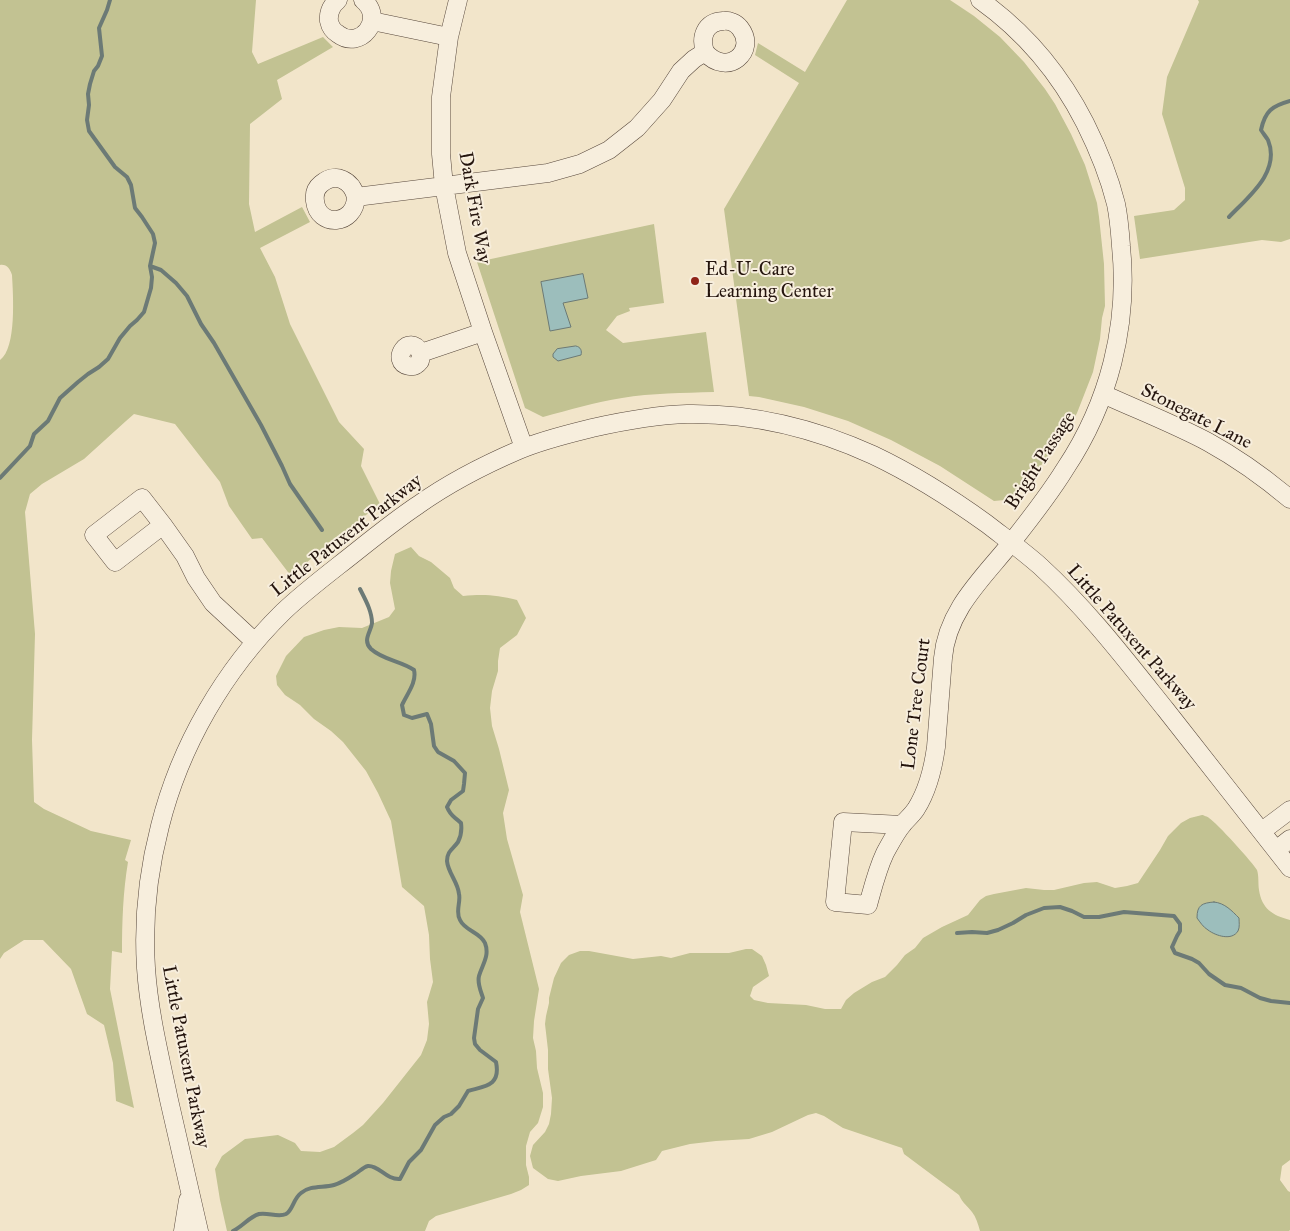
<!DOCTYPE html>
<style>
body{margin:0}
canvas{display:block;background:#f2e5ca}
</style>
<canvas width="1290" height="1231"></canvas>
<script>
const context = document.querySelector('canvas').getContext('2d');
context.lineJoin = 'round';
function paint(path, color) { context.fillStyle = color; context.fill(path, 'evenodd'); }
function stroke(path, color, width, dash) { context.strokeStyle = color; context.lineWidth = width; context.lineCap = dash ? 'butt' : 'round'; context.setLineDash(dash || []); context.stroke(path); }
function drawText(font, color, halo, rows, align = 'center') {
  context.font = font + ' "IM FELL Great Primer",serif'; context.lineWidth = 4; context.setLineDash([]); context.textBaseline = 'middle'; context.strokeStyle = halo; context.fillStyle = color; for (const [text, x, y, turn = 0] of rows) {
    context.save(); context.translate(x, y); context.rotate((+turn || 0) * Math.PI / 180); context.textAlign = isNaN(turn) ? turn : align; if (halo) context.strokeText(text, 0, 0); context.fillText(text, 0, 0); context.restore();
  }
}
const green = new Path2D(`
 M0 0H256L252 52 258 64 323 37 333 47 277 80 282 99 250 124 249 204 255 232 302 207 310 222 260 248 275 277 290 324 339 422 364 449 361 466 380 504 320 551 291 576 262 538 252 539 229 506 220 482 175 424 134 414 126 421 84 459 42 484 30 494 25 512 35 634 32 740 34 802 44 809 91 831 131 840 125 860 128 862C123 892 122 922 122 953L112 951 110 989 134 1108 116 1101 113 1063 104 1025 87 1014 71 969 43 940H24L4 953 0 959V360C17 348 13 294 12 275 10 269 7 264 0 265Z
 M847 0H950L974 16 1000 37 1024 62 1045 89 1055 104 1071 134 1085 165 1097 203 1099 217 1104 264 1105 306 1102 318 1100 339 1093 372 1077 413 1067 432 1015 499 994 501 940 466 891 440 848 421 804 407 759 397 749 396 724 209 799 83 755 55 758 43 805 72Z
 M1198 0H1290V239L1281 242 1262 240 1140 259 1134 216 1174 210 1185 200V188L1162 114 1167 77 1199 2Z
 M654 224 664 303 629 308 630 311 617 316 606 330 623 343 706 332 714 392C683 393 652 393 622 398 595 402 569 410 543 417L525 408 477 262Z
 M411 547 419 556 431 562 450 578 454 588 463 596C484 594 497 595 517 600L526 618 517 635 500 648 498 661V671L492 691 490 708 492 726 499 749 509 790 503 813 507 839 523 895 520 912 539 989 534 1021 533 1038 536 1051 537 1068 543 1093V1107L538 1123 530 1132 526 1146V1165L529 1177V1185L521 1190 511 1194 436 1216 429 1221 425 1231H227L220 1200 215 1169 222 1156 245 1139 278 1135 295 1143 301 1151 320 1152 334 1147 353 1133 363 1125 383 1103 421 1055 427 1040 429 1024 427 1002 433 982 430 959 429 935 424 906 402 887 391 821 378 793 366 771 343 742 331 731 314 719 300 705 285 695 277 685 276 676 286 656 304 637 324 630 339 627 362 628 389 617 395 609 390 583 391 571 395 554Z
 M1202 815C1203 815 1208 817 1209 818 1216 822 1254 864 1257 870 1259 876 1258 883 1259 890 1262 909 1272 915 1290 920V1160L1282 1166 1280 1180 1288 1191 1290 1192V1230L1289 1231H980C978 1224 976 1217 972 1212 967 1205 963 1204 959 1195L904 1154 902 1148 843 1128 824 1116 816 1113 808 1115 772 1132 749 1139 716 1141 690 1144 662 1151 656 1160 621 1171 581 1176 558 1181 548 1179 533 1168 530 1156 533 1145 545 1132 549 1124 551 1114 552 1098 548 1069V1050L545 1024 546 1016 549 1003V998L554 978 561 963 569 955 580 951H589L633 959 661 956 671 958 690 953H729L746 949H752L762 956 766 965 769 976 753 987 750 996 754 1000 768 1003 806 1005 825 1009H841L846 1000 854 993 872 982 885 977 897 965 905 955 915 948 923 938 942 927 968 915 980 900 986 896 994 894 1026 888 1044 890H1054L1084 883 1097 882 1115 888 1127 886 1138 883 1160 850 1168 836 1181 823 1190 818Z`);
const water = new Path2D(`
 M583 274 588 298 563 303 571 327 550 331 541 282Z
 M576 346C581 347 582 351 581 355L558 361 553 357V354L557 349Z
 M1214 902C1225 903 1232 911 1239 918 1239 922 1240 927 1238 931 1232 941 1216 936 1208 930 1203 927 1200 922 1197 918 1197 905 1202 903 1214 902Z`);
const stream = new Path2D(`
 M1229 217C1248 197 1281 172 1268 140 1266 137 1263 133 1261 130 1265 111 1272 106 1290 101
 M150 266 161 270 176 283 187 296 201 324 214 343 261 425 282 466 290 484 322 530
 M0 478 30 446 34 434 48 421 60 398 78 382 88 374 99 367 108 359 120 338 130 326 137 320 144 312 151 288 152 277 150 266 155 243 153 234 142 217 135 208 131 185 127 177 115 167 89 131 87 120 89 105 88 94 90 84 94 71 98 66 102 56 99 28 107 10 110 0
 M957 933 972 932 987 933 998 930 1013 923 1026 915 1044 908 1060 907 1072 911 1084 917H1099L1124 912 1174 916 1180 924V931L1177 936 1172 947 1175 953 1192 959 1199 963 1209 974 1225 985 1241 988 1260 998 1271 1001 1290 1003
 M233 1231C243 1226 249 1217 259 1214 268 1212 278 1218 286 1214 293 1210 293 1199 301 1193 310 1185 323 1188 334 1185 341 1183 349 1178 355 1174 359 1172 363 1167 368 1166 379 1165 386 1180 400 1179L409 1162 421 1150 435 1125 444 1117 451 1114 459 1106 468 1091C485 1086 501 1086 496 1062L480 1050 475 1044 474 1038 478 1009 483 998C481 991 477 984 479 976 482 965 490 956 485 943 480 932 465 931 460 920 455 912 461 902 459 894 458 882 448 873 447 861 447 851 453 849 458 842 461 836 462 830 461 823 454 816 451 817 447 807L451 800 463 791 464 784 465 773 454 761 438 752 434 746 431 724 427 714 412 718 404 715 402 705C407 694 417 682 414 670 401 661 383 660 371 649 362 640 371 632 372 623 372 611 365 599 360 589`);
const minor = new Path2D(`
 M338 0C332 5 328 12 329 21 330 26 333 31 338 34 360 51 386 19 363 0
 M458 0 449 37 441 97V154L444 186 457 253 483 332 524 448
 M372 21 449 37
 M356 197C352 181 336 171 321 184 316 188 314 194 315 201 318 228 355 226 356 197L548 173 580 164 609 150 637 128 662 100 681 71 694 59 705 52C700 37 705 22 723 21 729 20 736 23 740 28 758 51 727 78 705 52
 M421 353 420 361C417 365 414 367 409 366 389 362 409 331 421 353L483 332
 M1103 394C1138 410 1174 424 1208 442 1237 458 1265 478 1290 499
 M163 525 142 498 94 535 115 562 163 525 185 556 196 578 213 603 255 642
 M902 825 843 822 835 902 868 905C873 887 877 870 885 853 890 844 896 832 903 824 907 819 912 815 916 809 928 790 933 769 936 747L943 658C947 610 983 578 1011 543 1030 519 1049 495 1065 469 1109 403 1129 325 1121 246 1120 232 1119 218 1116 204 1109 176 1098 149 1085 123 1060 74 1025 32 980 0
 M1262 831 1290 810
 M1276 850 1290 839
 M183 1231 188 1200
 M199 1231C189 1187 179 1144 169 1100 160 1057 149 1013 146 968 143 921 148 872 160 826 180 746 224 670 283 612 306 590 332 571 357 551 377 535 397 519 418 505 449 483 484 465 519 450 542 440 568 434 592 428 623 421 655 415 687 414 751 413 814 428 873 455 913 474 951 498 987 524 1005 538 1023 551 1040 566 1087 609 1126 660 1166 710 1207 763 1249 815 1290 868`);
const markers = [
 [695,281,5,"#8f2418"]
];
const streetNames = [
 ["Dark Fire Way",474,208,80],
 ["Stonegate Lane",1196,417,27],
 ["Bright Passage",1041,461,-57],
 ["Little Patuxent Parkway",347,536,-38],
 ["Little Patuxent Parkway",1131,638,49],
 ["Lone Tree Court",917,704,-83],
 ["Little Patuxent Parkway",185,1057,79]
];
const poiNames = [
 ["Ed-U-Care",705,270],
 ["Learning Center",705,292]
];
paint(green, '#c2c292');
paint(water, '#9cbebc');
stroke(water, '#6c7a76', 1);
stroke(stream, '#6c7a76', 4);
stroke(minor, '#58483c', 19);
stroke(minor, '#f7eedd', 18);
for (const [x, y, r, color] of markers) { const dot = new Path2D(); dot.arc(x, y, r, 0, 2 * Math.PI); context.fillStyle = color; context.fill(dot); stroke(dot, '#f7eedd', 2); }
drawText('19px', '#24140d', '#f7eedd', streetNames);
drawText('19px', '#24140d', '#f7eedd', poiNames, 'left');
</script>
